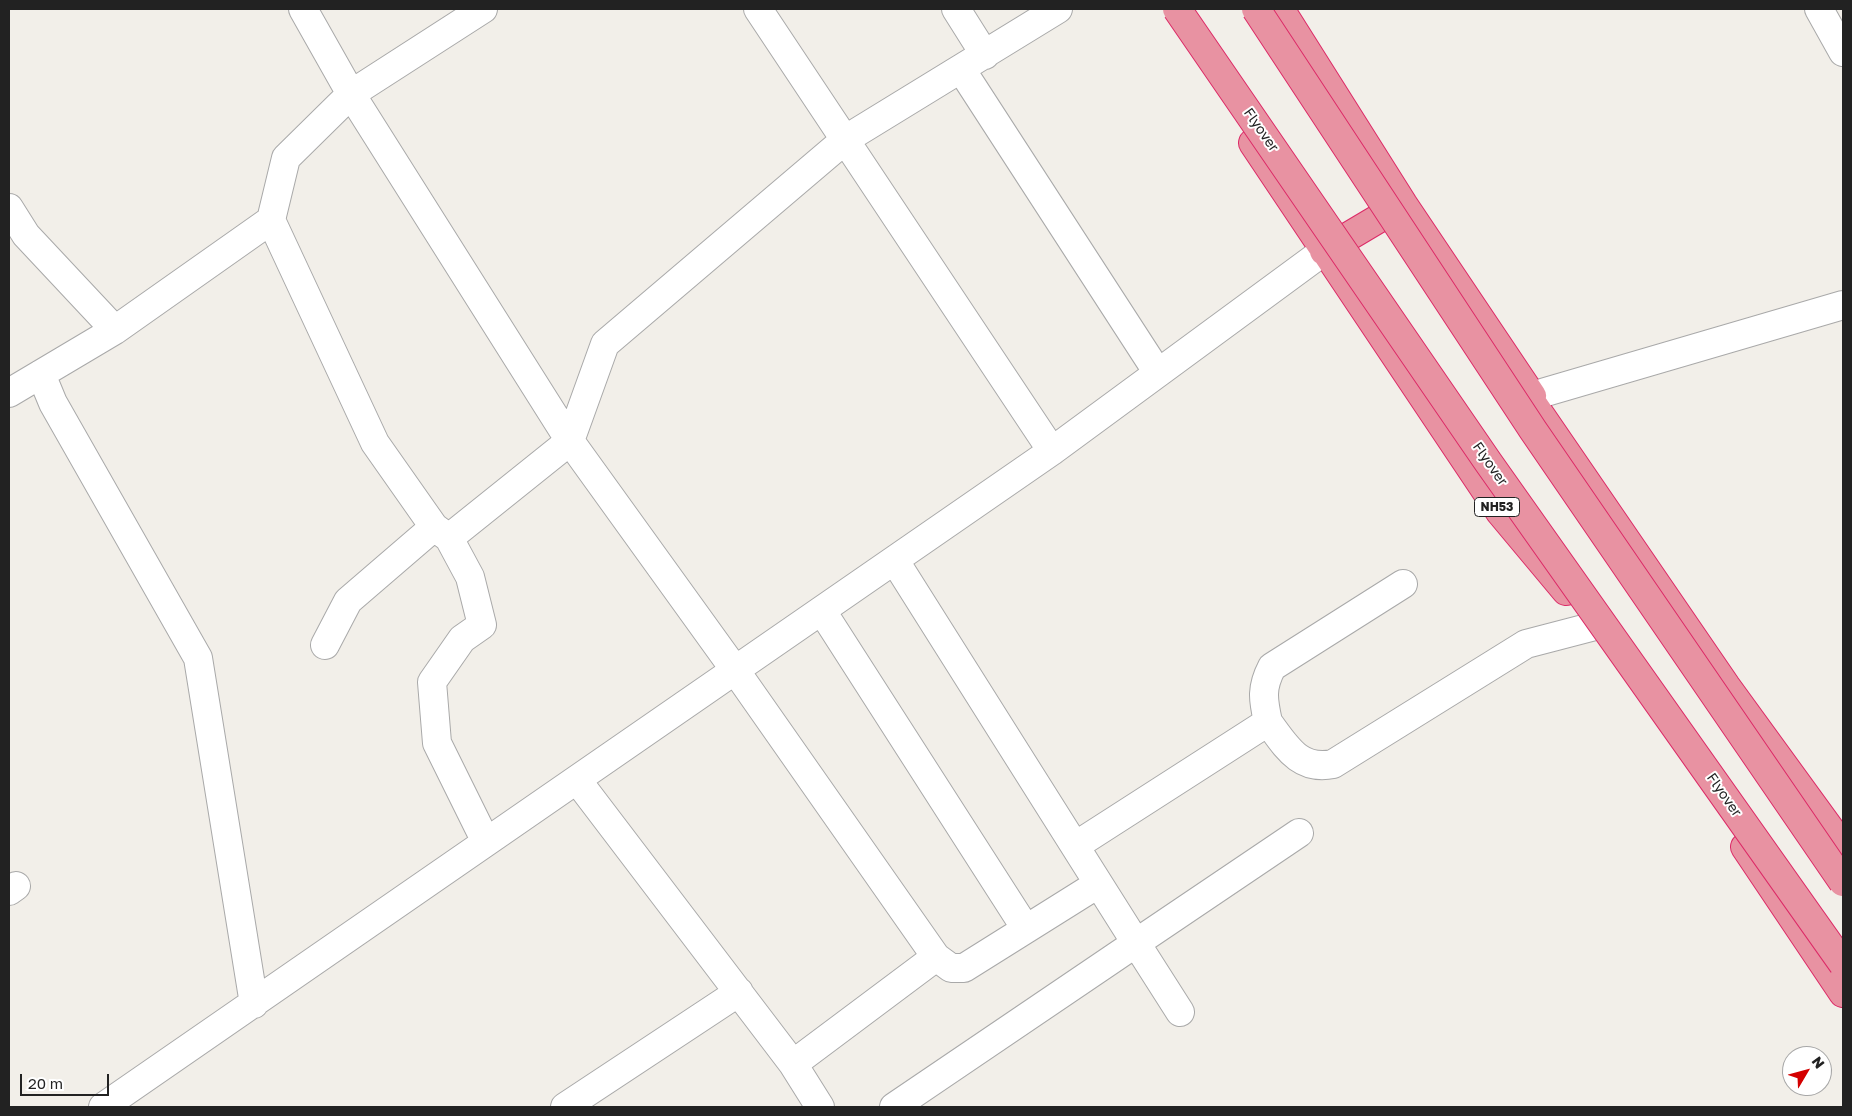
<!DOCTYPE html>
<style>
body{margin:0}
#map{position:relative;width:1852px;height:1116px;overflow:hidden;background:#f2efe9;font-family:"Golos Text",sans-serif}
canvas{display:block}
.frame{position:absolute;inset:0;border:10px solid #222;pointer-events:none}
.north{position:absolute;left:1782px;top:1046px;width:50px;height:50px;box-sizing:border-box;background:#fff;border:1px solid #a7a7a7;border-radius:50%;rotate:53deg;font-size:14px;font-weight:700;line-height:20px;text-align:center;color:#222}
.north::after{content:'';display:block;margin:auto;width:18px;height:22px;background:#d40000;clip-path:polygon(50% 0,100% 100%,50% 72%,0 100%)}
.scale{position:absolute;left:20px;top:1074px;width:89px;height:22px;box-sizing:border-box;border:2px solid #222;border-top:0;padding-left:6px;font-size:15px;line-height:18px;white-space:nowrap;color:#222;-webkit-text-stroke:4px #fff;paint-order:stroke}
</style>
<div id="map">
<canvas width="1852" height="1116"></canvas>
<div class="frame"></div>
<div class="north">N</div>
<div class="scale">20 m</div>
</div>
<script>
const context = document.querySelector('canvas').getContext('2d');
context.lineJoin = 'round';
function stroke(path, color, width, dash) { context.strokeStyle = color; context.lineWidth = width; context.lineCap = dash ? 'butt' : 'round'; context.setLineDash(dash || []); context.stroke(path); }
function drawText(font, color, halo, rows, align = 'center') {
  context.font = font + ' "Golos Text",sans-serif'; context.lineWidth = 4; context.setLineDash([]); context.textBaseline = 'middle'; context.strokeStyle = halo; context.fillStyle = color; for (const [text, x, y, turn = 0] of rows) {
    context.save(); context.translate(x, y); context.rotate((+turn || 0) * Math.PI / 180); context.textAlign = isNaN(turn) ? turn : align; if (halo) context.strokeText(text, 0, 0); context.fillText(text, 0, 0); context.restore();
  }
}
const street = new Path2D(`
 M483 9 351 94 570 441 735 670 936 957 951 968H964L1098 884
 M758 9 1052 451
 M956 9 985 55
 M1819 9 1843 52
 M961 69 1158 373
 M9 208 26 235 115 330
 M271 220 375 443 434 527 449 538 470 577 482 625 462 639 432 682 437 743 486 842
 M41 374 53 403 198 658 254 1004
 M9 393 115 330 271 220 286 158 351 94 303 9
 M1532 396 1843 305
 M449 538 570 441 605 344 846 139 1058 9
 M822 611 1026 929
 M325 645 348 601 434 527
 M1268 722C1263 699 1261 688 1272 667L1403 584
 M577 780 793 1064 820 1107
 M1075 846 1268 722C1286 746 1299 771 1333 764L1526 644 1595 626
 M9 891 16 886
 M1180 1012 1136 943 1299 833
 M793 1064 936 957
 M103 1107 1052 451 1324 251
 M565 1107 739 992
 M894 1107 1136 943 895 561`);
const highway = new Path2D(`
 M1280 9 1403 204 1532 396 1530 400 1726 686 1843 847
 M1253 143 1500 512 1566 591
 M1324 251 1403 204
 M1745 847 1843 993`);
const highwayBridge = new Path2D(`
 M1177 9 1488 462 1843 964
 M1256 9 1533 430 1843 882`);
const shields = [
 [1497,507,45]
];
const shieldNames = [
 ["NH53",1497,507]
];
const streetNames = [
 ["Flyover",1261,130,55],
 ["Flyover",1490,464,55],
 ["Flyover",1724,795,55]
];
stroke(street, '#a9a9a9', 30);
stroke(highway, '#dc2a67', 30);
stroke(street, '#fff', 28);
stroke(highway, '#e892a2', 28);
stroke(highwayBridge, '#dc2a67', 30, []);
stroke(highwayBridge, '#e892a2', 28);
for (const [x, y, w] of shields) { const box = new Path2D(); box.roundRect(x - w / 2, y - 9.5, w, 19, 4); context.fillStyle = '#fff'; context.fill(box); stroke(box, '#222', 1); }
drawText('bold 12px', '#222', null, shieldNames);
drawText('14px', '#222', '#fff', streetNames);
</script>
